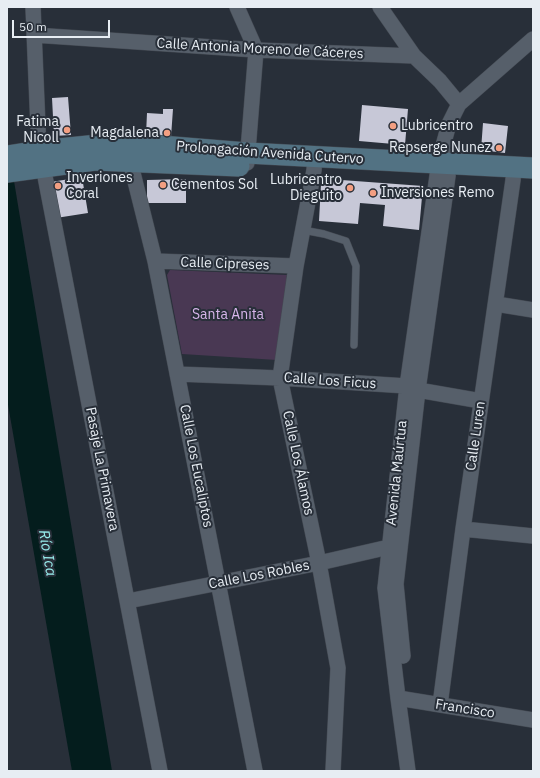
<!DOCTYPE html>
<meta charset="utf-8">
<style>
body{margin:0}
#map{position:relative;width:540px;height:778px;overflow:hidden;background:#282f39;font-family:"IBM Plex Sans",sans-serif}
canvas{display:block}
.frame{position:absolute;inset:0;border:8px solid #e7edf3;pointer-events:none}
.scale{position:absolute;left:12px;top:20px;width:98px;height:18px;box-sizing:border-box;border:2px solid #e7edf3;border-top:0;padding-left:5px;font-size:12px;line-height:14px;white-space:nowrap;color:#e7edf3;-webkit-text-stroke:3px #282f39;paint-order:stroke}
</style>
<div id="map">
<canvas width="540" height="778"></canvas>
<div class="frame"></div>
<div class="scale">50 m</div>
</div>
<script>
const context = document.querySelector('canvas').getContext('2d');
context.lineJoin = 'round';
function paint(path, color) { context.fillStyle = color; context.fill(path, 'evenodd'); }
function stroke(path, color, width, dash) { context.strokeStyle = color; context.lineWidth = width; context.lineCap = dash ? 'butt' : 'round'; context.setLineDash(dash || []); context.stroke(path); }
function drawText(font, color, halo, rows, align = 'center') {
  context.font = font + ' "IBM Plex Sans",sans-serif'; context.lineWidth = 4; context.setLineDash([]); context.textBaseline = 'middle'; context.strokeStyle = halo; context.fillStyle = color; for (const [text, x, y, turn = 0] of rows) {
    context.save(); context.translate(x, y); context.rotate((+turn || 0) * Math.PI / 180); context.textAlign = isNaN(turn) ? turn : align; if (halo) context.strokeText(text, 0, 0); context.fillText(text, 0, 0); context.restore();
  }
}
const green = new Path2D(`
 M170 270 287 275 277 360 182 354 167 275Z`);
const water = new Path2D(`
 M7 139 112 771H72L7 399Z`);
const building = new Path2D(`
 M68 97 71 135 54 136 52 98Z
 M362 105 408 109 405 145 359 141Z
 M163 109H173L171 137 146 135 147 113 163 114Z
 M483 123 508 126 505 153 481 150Z
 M82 177 88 213 56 218 51 182Z
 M186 179V203H147V180Z
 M328 179 423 186 419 230 383 226 385 205 360 203 358 224 319 221 321 184Z`);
const lane = new Path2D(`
 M303 230 324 234 346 241 356 266 354 345`);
const street = new Path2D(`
 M33 7 39 151
 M237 7 256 50 247 163
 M380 7 414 56 440 81 459 104
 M34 35 256 50 414 56
 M315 156 314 170 296 266 280 378 319 563 338 668 333 771
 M130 161 155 261 255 771
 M43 166 160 771
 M155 261 296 266
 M496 304 533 310
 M177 374 280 378 407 386 418 390 481 401
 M463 529 533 536
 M128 601 319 563 389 547
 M403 656 396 584 418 390 448 176V165L445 154
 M398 698 533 720
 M440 705 463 529 513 180 514 167
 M408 771 398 698 385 588 407 386 437 176 438 164 449 124 459 104 533 39`);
const secondary = new Path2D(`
 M7 156 39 151 98 145 136 144 247 153 533 168
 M7 172 95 160 239 166`);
const markers = [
 [393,126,4,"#f39f82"],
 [67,130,4,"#f39f82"],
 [167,133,4,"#f39f82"],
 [499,148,4,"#f39f82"],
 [163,185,4,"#f39f82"],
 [58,186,4,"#f39f82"],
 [350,188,4,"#f39f82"],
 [373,193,4,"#f39f82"]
];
const streetNames = [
 ["Calle Antonia Moreno de Cáceres",260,49,3],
 ["Prolongación Avenida Cutervo",270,153,4],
 ["Calle Cipreses",225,264,2],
 ["Calle Los Ficus",330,381,4],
 ["Calle Luren",476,436,-82],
 ["Calle Los Álamos",298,463,78],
 ["Calle Los Eucaliptos",196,466,79],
 ["Pasaje La Primavera",102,469,79],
 ["Avenida Maúrtua",397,473,-84],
 ["Calle Los Robles",259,575,-11],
 ["Francisco",465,709,9]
];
const poiNames = [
 ["Fatima",59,122],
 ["Nicoll",59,138],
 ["Lubricentro",401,126,"left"],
 ["Magdalena",159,133],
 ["Repserge Nunez",491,148],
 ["Inveriones",66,178,"left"],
 ["Coral",66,194,"left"],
 ["Lubricentro",342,180],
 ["Dieguito",342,196],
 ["Cementos Sol",171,185,"left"],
 ["Inversiones Remo",381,193,"left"]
];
const parkNames = [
 ["Santa Anita",228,315]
];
const waterNames = [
 ["Río Ica",47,553,80]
];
paint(green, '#493853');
paint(water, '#041d1d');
paint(building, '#c7c8d7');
stroke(lane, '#444a53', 8);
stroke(street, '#444a53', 16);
stroke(secondary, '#444a53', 22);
stroke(lane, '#565f6a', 7);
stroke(street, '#565f6a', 15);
stroke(secondary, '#527283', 21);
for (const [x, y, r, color] of markers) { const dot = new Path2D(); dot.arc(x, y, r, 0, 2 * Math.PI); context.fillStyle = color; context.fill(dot); stroke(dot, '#282f39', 1.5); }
drawText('14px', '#e7edf3', '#282f39', streetNames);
drawText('14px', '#e7edf3', '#282f39', poiNames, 'right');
drawText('14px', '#d7b5eb', '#282f39', parkNames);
drawText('italic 15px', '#97ecec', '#282f39', waterNames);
</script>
